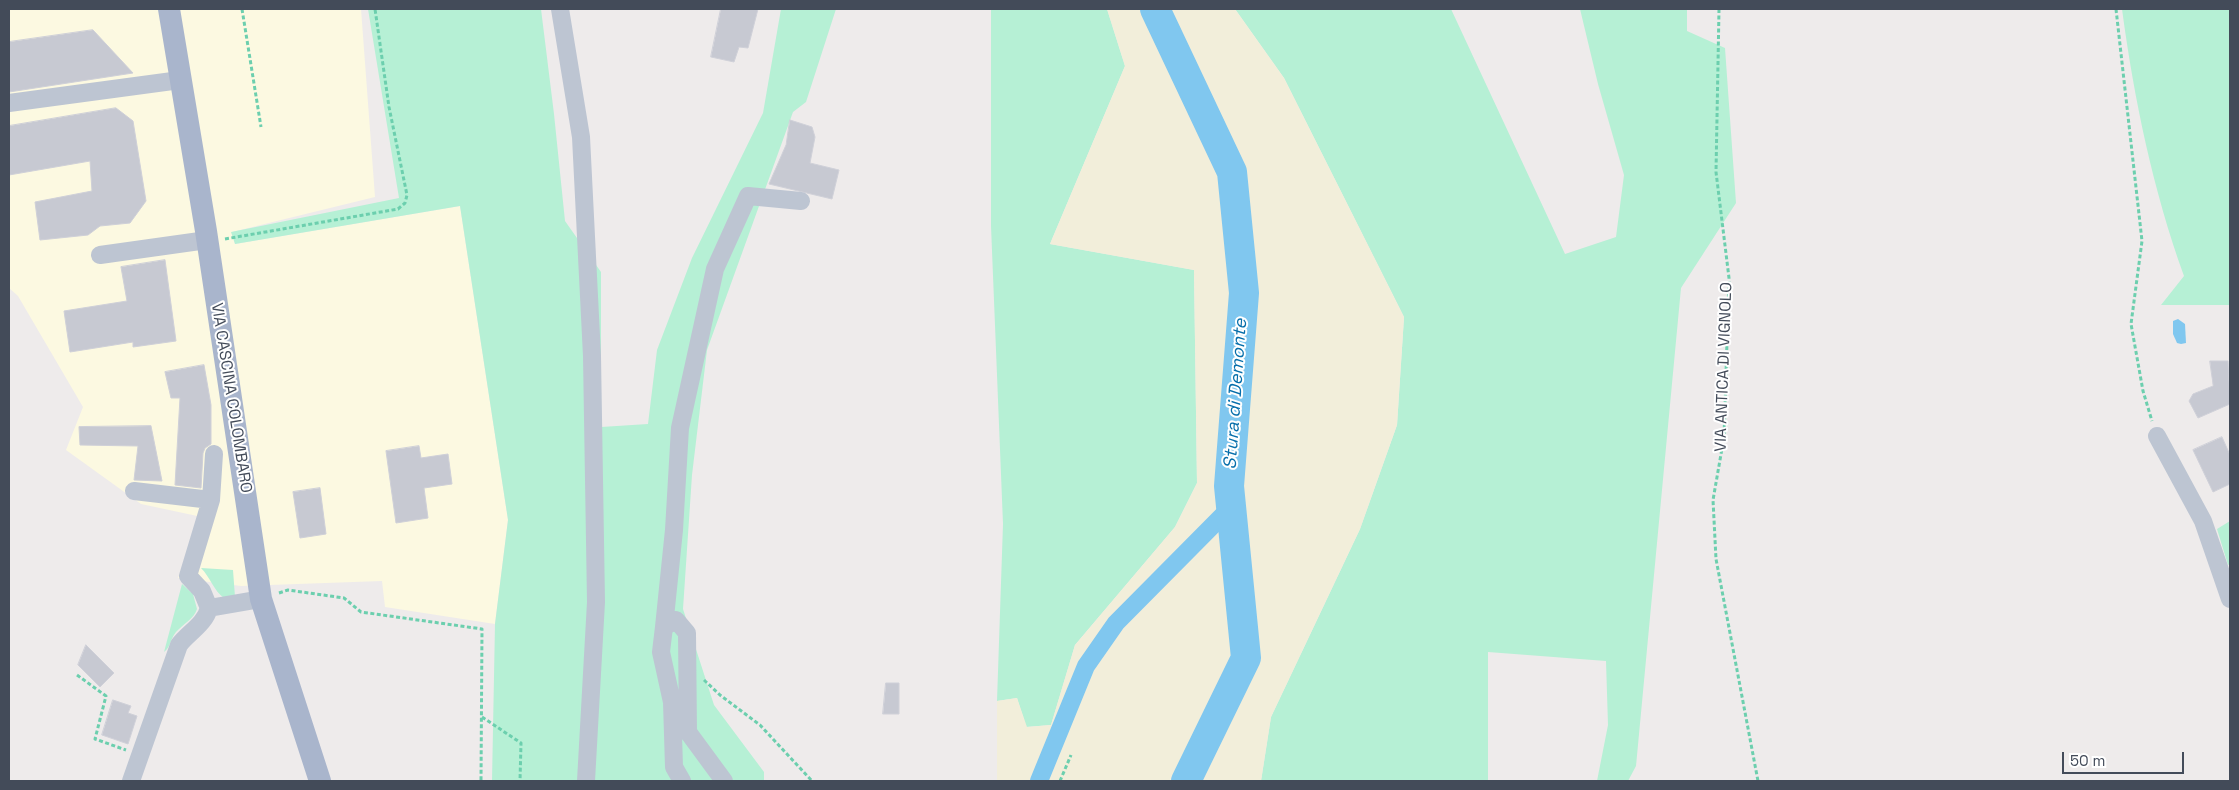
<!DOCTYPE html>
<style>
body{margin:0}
#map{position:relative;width:2239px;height:790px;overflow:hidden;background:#eeebeb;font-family:"Space Grotesk",sans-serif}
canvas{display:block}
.frame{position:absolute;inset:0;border:10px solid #434b59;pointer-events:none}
.scale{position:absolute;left:2062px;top:752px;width:122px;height:22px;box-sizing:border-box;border:2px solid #434b59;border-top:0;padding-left:6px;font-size:15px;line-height:18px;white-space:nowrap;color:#434b59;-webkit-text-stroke:4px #fff;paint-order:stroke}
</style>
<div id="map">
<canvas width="2239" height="790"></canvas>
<div class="frame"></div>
<div class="scale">50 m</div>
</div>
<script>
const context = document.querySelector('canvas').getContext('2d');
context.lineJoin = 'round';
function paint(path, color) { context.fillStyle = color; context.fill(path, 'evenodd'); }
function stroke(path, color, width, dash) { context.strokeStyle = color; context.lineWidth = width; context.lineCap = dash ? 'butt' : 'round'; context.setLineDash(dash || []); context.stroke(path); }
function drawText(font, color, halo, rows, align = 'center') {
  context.font = font + ' "Space Grotesk",sans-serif'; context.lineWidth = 4; context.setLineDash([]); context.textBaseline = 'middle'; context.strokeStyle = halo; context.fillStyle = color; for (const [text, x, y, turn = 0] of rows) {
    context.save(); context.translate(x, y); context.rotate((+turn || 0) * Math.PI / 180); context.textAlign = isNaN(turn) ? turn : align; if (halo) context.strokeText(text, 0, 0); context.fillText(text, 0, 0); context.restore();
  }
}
const commercial = new Path2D(`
 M9 9H361L375 197 232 232 235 244 460 206 508 520 495 624 385 607 382 581 241 586 178 578 202 517 141 504 66 450 83 407 18 296 9 288Z`);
const green = new Path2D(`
 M368 9H541L554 114 565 221 601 272V427L648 424 657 350 692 258 763 113 781 9H836L806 102 793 112 707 350 692 475 683 609 714 705 764 772V781H492L495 624 508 520 460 206 235 244 231 232 399 198Z
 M991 9H1107L1125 66 1050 244 1194 270 1197 483 1175 527 1075 645 1051 725 1026 727 1017 698 997 701 1003 524 991 226Z
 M1235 9H1451L1565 254 1616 237 1624 175 1598 84 1580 9H1687V31L1725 48 1736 203 1681 288 1636 766 1628 781H1597L1608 725 1606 661 1488 652V781H1261L1271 717 1360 529 1397 425 1404 317 1284 78Z
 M2122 9H2230V308V305H2161L2184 276C2153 190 2134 99 2122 9Z
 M2230 521V564L2228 565 2217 529Z
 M201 568 233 570 235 597 224 598C214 591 210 577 201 568Z
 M182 584 193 594 197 609C194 619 183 624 176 632 170 639 171 647 164 652Z`);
const sand = new Path2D(`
 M1107 9H1235L1284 78 1404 317 1397 425 1360 529 1271 717 1261 781H997V701L1017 698 1027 727 1051 725 1075 645 1175 527 1197 483 1194 270 1050 244 1125 66Z`);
const water = new Path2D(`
 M2178 319 2185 324 2186 343 2181 344 2177 343 2173 334V321Z`);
const canal = new Path2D(`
 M1039 781 1086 666 1116 623 1231 507`);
const river = new Path2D(`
 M1155 9 1232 172 1244 293 1229 486 1246 658 1186 781`);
const building = new Path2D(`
 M721 9H758L748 48 739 47 734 62 711 57Z
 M93 30 133 73 9 92V42Z
 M116 108 133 121 146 201 130 223 100 226 88 235 40 240 35 202 92 191 90 161 9 175V126Z
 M790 120 812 127 815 137 810 163 839 170 832 199 769 184 786 145Z
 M165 260 176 341 133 347V342L70 352 64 311 127 301 121 267Z
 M2210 361H2228L2230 404 2198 418 2189 401 2193 394 2213 386Z
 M204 365 211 405V444L205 448 203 453 201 488 175 485 180 398H171L165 372Z
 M151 426 162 481 134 480 138 446 80 445 79 427Z
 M2222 437 2230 455V484L2213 492 2193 450Z
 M419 446 421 458 448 454 452 484 424 488 428 518 396 523 386 451Z
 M320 488 326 534 300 538 293 492Z
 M86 645 114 673 100 687 78 665Z
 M886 683H899V714H883Z
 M113 700 131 706 128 713 137 716 128 744 102 735Z`);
const path = new Path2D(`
 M242 9 261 127
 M1719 9 1716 172 1729 278 1724 437 1713 500 1716 559 1758 781
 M2116 9 2142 241 2131 324 2143 391 2152 421
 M225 239 398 209 405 203 407 195 389 107 375 9
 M279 593 288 590 344 598 361 612 482 629 481 781
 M77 675 106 696 95 739 126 750
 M704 680 720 695 760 725 812 781
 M482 717 521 743 520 781
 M1060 781 1071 755`);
const minor = new Path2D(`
 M560 9 581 137 592 356 596 602 586 781
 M9 103 180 80
 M100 255 207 240
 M2157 436 2203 521 2230 599
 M134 491 211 500 188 576 202 591 209 608
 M211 500 214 454
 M664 627 674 530 680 428 715 269 748 196 801 201
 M131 781 179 645C188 633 205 624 209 608L261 599
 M682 781 674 767 672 702 661 652 664 627 676 620 687 633 688 732 724 781`);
const major = new Path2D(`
 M169 9 206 231 261 599 320 781`);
const streetNames = [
 ["VIA ANTICA DI VIGNOLO",1724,367,-88],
 ["VIA CASCINA COLOMBARO",231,398,81]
];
const waterNames = [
 ["Stura di Demonte",1236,394,-86]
];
paint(commercial, '#fcf9e1');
paint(green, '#b6f0d5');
paint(sand, '#f2eeda');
paint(water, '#80c7ef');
stroke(canal, '#80c7ef', 18);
stroke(river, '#80c7ef', 30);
paint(building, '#c7c9d2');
stroke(building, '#cfd0d8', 1);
stroke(path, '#6ccfae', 3, [4, 2.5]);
stroke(minor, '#bdc5d2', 18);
stroke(major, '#a9b5cc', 22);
drawText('16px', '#434b59', '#fff', streetNames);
drawText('italic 18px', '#066eaa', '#fff', waterNames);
</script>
